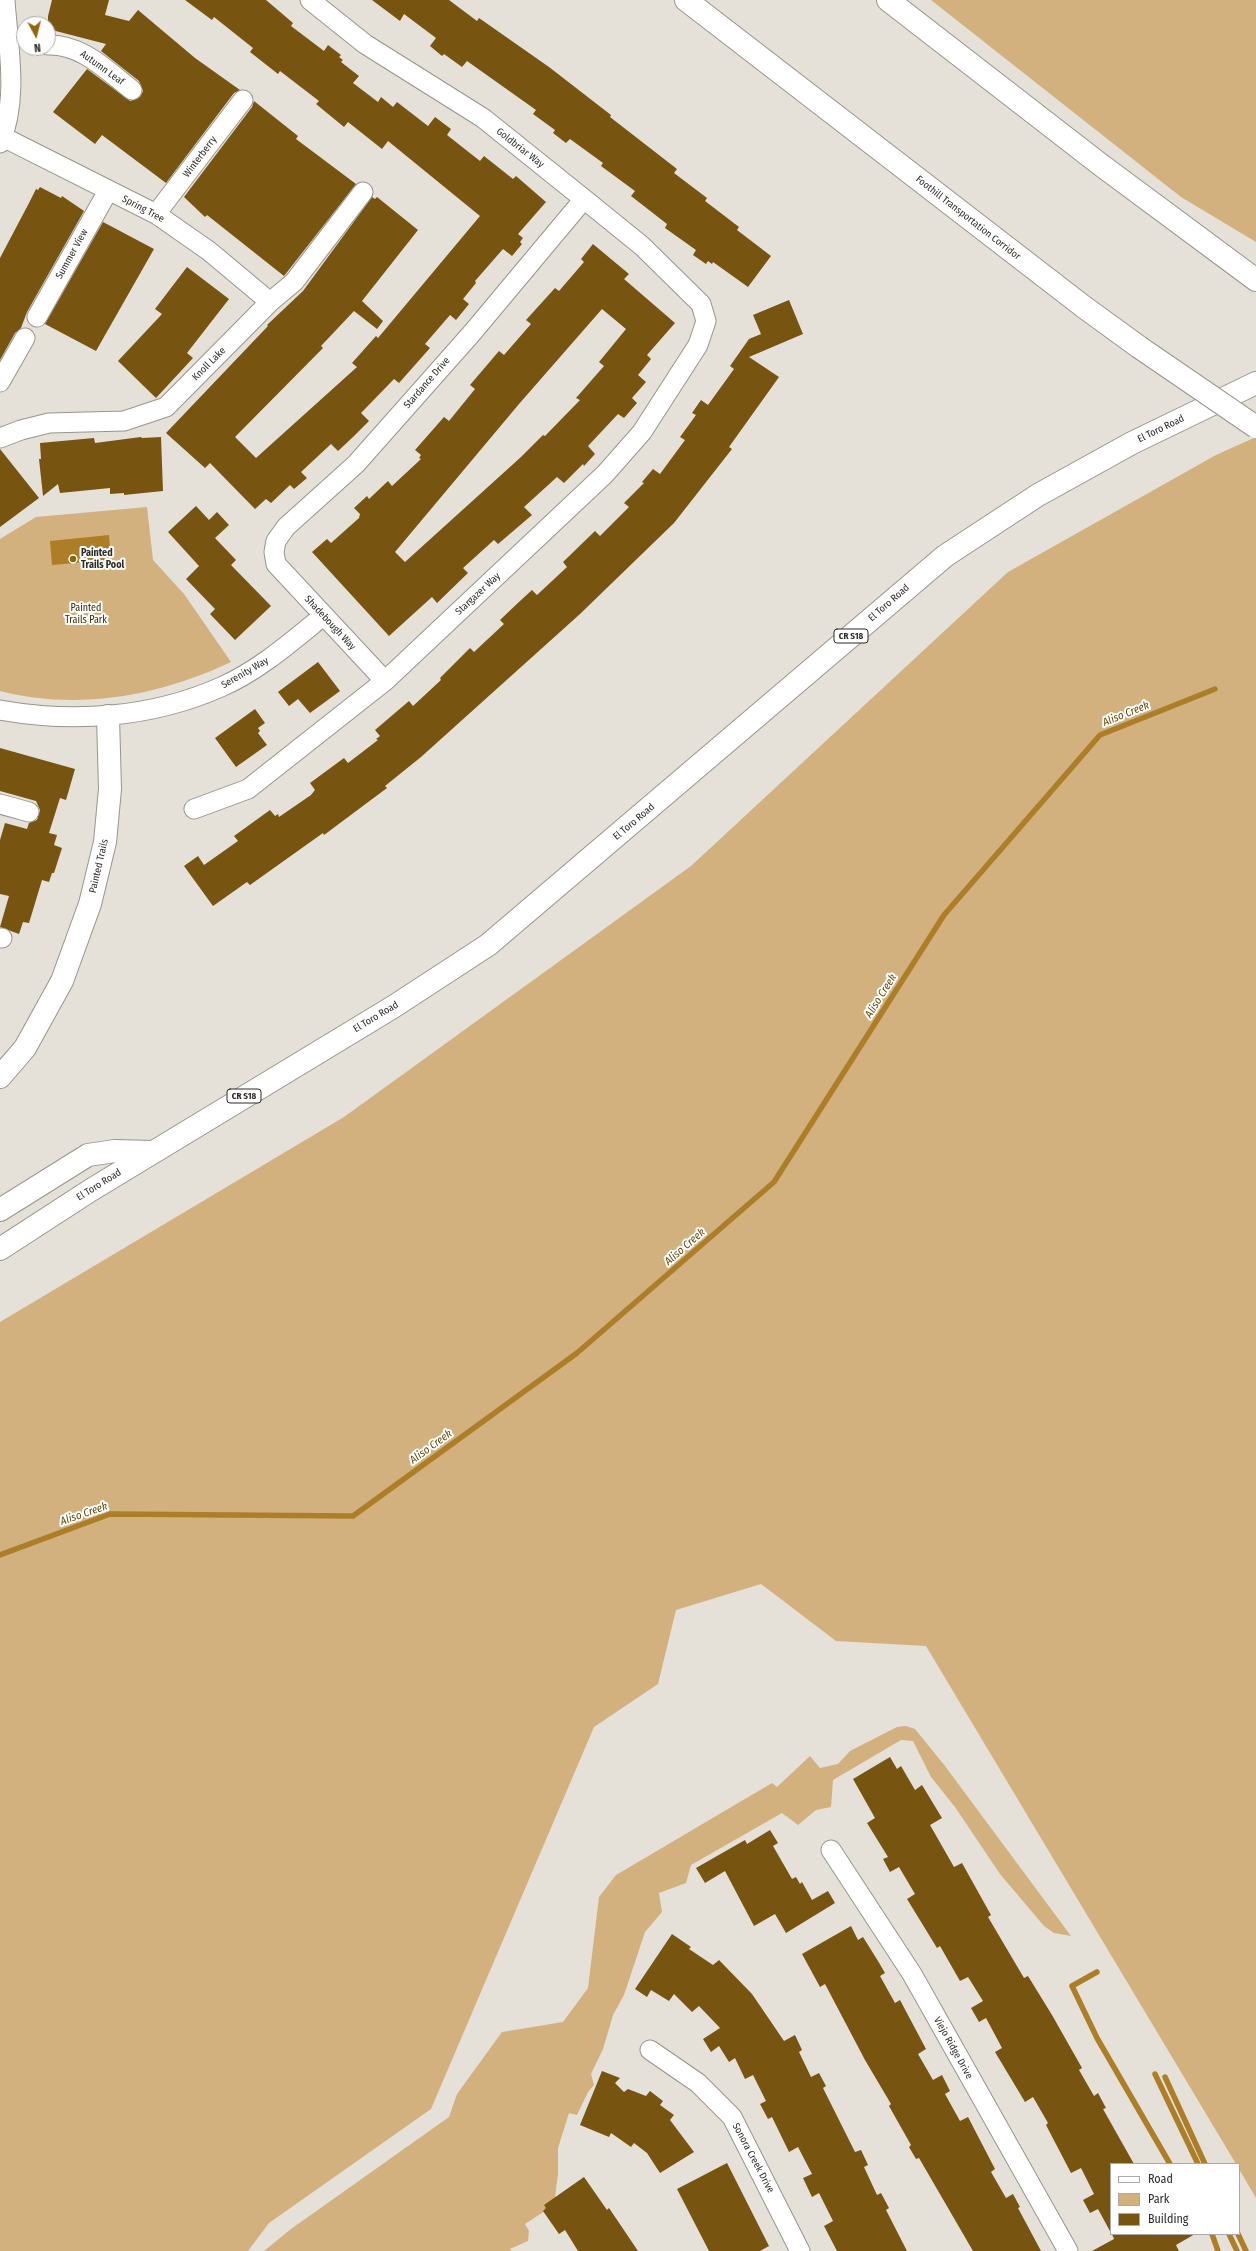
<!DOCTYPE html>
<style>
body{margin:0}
#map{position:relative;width:1256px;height:2251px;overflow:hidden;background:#e5e0d8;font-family:"Fira Sans Condensed",sans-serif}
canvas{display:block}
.legend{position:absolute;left:1110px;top:2163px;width:130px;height:72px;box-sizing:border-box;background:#fff;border:1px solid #abaaa9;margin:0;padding:5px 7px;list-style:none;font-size:12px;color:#2d2b28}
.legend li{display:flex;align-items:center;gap:8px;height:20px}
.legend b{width:20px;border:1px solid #abaaa9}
.north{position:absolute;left:16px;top:16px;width:40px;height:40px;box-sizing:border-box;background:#fff;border:1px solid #abaaa9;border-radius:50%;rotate:173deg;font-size:11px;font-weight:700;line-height:16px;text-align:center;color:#2d2b28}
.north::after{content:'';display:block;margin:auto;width:14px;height:18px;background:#90640c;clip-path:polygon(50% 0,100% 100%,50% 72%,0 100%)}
</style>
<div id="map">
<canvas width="1256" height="2251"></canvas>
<ul class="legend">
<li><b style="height:5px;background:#fff"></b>Road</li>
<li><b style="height:11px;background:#d2b17e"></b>Park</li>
<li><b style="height:11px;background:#775410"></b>Building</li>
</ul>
<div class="north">N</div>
</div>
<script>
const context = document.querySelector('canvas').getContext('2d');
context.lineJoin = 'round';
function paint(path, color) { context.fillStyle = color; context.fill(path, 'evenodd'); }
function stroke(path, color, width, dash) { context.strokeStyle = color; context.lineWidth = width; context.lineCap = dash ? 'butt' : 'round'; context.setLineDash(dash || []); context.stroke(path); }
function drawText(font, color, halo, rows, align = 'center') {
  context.font = font + ' "Fira Sans Condensed",sans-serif'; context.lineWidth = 4; context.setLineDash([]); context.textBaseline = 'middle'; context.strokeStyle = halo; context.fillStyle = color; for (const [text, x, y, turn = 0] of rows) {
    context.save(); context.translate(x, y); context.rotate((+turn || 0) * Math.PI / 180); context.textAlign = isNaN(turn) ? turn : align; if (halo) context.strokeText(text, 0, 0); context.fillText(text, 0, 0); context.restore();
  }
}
const green = new Path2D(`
 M931 0H1256V242L1181 197Z
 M1256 437V2198L1239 2169V2164H1236L926 1646 836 1641 761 1584 676 1610 658 1684 594 1727 431 2109 269 2223 248 2251H0V1322L344 1117 691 866 1008 572 1216 455Z
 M147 507 153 560 184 594 231 662C159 696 78 711 0 691V539L36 517Z
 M906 1726 915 1729 945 1766 1071 1936 1054 1933 1044 1926 1000 1874 955 1807 931 1777 913 1741 901 1740 833 1780 831 1807 816 1810 798 1825 782 1813 691 1865 686 1883 659 1893 662 1912 645 1932 624 1995 613 2015 603 2049 591 2074 594 2085 588 2092 577 2115 569 2113 558 2148V2174L554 2205 525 2224 529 2231 528 2241 510 2249 512 2251H264L291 2229 449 2117 457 2094 502 2032 563 2022 588 1988 599 1897 616 1875 772 1783 777 1787 810 1756 820 1768 838 1764 850 1751 897 1727Z`);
const water = new Path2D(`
 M109 535 111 560 52 565 50 541Z`);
const stream = new Path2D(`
 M0 1555 110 1514 353 1516 577 1353 774 1182 944 915 1100 735 1215 689
 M1097 1972 1072 1986 1097 2038 1170 2164
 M1155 2074 1198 2164
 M1165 2077 1205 2164
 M1212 2234 1218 2251
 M1229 2234 1237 2251
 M1238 2234 1246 2251`);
const building = new Path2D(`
 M52 0H109L105 15 129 21 138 10 195 58 240 90 234 93 166 183 102 135 95 144 53 112 87 69 130 101 140 97 143 91 139 81 101 51 106 44 48 29V16Z
 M185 0H266L293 23 291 26 324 51 328 45 341 55 339 57 343 60 341 62 359 76 353 83 378 102 381 97 393 107 397 102 428 126 435 117 451 129 447 135 480 161 484 156 513 179 516 176 546 202 518 234 523 238 520 242 522 244 512 256 503 249 475 281 476 283 463 299 469 304 456 320 450 315 425 344 430 348 399 383 394 379 361 413 369 421 353 437 338 451 331 444 301 472 307 478 294 489 290 485 271 503 266 499 255 509 210 463 205 468 166 433 268 326 267 325 303 291 372 197 375 199 377 197 418 230 362 301 383 321 377 329 354 311 321 346 323 348 235 437 256 458 357 367 352 363 376 336 378 338 480 216 388 141 382 149 348 122 344 127 316 104 319 101 280 71 278 74 250 52 253 48 214 17 212 20Z
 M372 0H449L477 21 479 18 549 67 611 115 610 117 677 169 674 173 707 198 705 201 739 227 737 230 771 256 748 287 713 262 712 264 708 261 706 264 693 255 696 250 665 228 667 224 631 196 635 191 601 166 603 163 570 139 566 143 553 133 555 130 533 114 536 110 467 61 462 67 444 54 442 56 430 46 436 38 404 14 400 21Z
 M254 101 298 136 296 139 356 184 284 276 207 215 205 217 184 197 252 107Z
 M40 187 61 198 62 196 84 211 27 312 21 328 15 333 0 360V258L29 203 36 189 38 190Z
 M103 222 154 249 96 351 45 324Z
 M593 244 629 274 624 279 675 323 647 355 651 359 638 375 646 382 632 398 637 403 624 418 618 414 588 446 595 454 584 466 583 464 564 483 557 477 524 507 532 515 498 544 494 540 463 568 468 573 437 603 432 597 389 636 312 552 327 539 331 543 359 518 360 514 354 508 367 496 369 499 388 481 392 486 421 459 419 458 421 455 415 450 444 417 449 421 475 389 470 385 499 351 504 355 531 324 526 320 555 288 559 291 584 262 581 259ZM602 309 626 329 599 362 604 366 576 398 580 400 545 436 543 435 521 457 405 562 395 552 519 404Z
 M187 267 229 299 187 353 193 358 156 398 118 361 162 314 155 309Z
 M789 300 803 334 749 357 779 377 729 447 732 449 674 523 580 614 421 757 385 786 387 788 324 835 323 833 250 885 247 882 213 906 184 866 198 856 204 865 238 841 234 836 270 810 275 816 278 814 279 817 311 795 315 790 310 783 344 758 348 763 378 740 376 739 380 736 375 730 409 701 413 706 441 680 440 678 470 648 474 652 504 624 500 620 520 601 532 590 537 595 567 567 563 562 595 531 600 536 629 507 624 503 644 483 642 482 653 469 660 474 685 440 680 437 696 415 692 413 701 400 708 405 734 369 730 366 749 339 761 334 753 315Z
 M141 437 142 438 161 437 163 491 124 495V493L110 494V488L60 493 58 484 43 496 39 459H41L40 443 94 438 95 443Z
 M0 449 39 498 0 527Z
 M196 506 209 520 217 512 229 525 215 538 236 560 231 565 271 606 235 640 210 614 215 609 186 579 199 566 168 532Z
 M318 662 340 691 310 713 298 699 289 706 278 692Z
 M255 709 265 723 258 728 260 731 258 733 267 745 236 767 215 738Z
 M0 748 75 769 66 800 60 798 49 833 57 835 54 845 62 848 54 873H52L49 882 42 880 29 923 23 922 19 934 0 927 9 896 0 894V840L5 823 27 829 29 823 37 820 40 810 36 801 0 791Z
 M890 1757 897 1769 901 1766 915 1790 922 1785 942 1818 930 1825 954 1867 962 1863 991 1915 988 1917 1024 1978 1028 1976 1052 2015 1082 2068 1079 2070 1094 2096 1098 2093 1106 2108 1103 2109 1134 2164H1111V2233L1098 2209 1090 2213 1083 2200 1094 2194 1081 2168 1071 2173 1046 2125 1048 2123 1033 2097 1025 2102 995 2052 1002 2048 986 2018 979 2022 971 2008 983 2001 968 1977 960 1981 940 1946 937 1948 907 1899 915 1894 899 1867 890 1872 883 1859 888 1857 867 1823 875 1818 853 1779Z
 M770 1830 778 1843 773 1846 792 1879 796 1877 800 1884 802 1882 812 1900 828 1891 835 1903 786 1933 775 1914 754 1926 725 1871 705 1883 696 1868 745 1840 747 1844Z
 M851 1926 858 1940 863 1937 878 1961 885 1973 880 1976 895 2003 900 2000 926 2049 918 2054 933 2080 942 2075 950 2091 945 2094 960 2121 968 2117 995 2169 991 2172 1006 2198 1013 2194 1020 2207 1018 2208 1041 2251H973L919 2158 916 2159 909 2147 911 2145 889 2106 891 2104 865 2060 825 1984 820 1987 802 1954Z
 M672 1934 691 1947 689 1949 713 1965 719 1960 752 1994 784 2041 795 2035 802 2050 799 2052 811 2077 819 2073 826 2086 823 2088 855 2152 861 2150 868 2165 864 2167 877 2195 881 2193 889 2208 886 2210 907 2251H837L824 2226 833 2221 819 2193 812 2197 803 2178 812 2174 798 2147 789 2152 772 2117 768 2119 760 2104 766 2101 753 2075 745 2079 735 2058 729 2062 719 2046 711 2052 703 2039 720 2028 699 2006 692 2012 674 1994 669 2001 651 1990 647 1997 635 1989Z
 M602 2071 620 2078 615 2083 624 2092 628 2089 646 2096 650 2091 663 2101 660 2105 674 2115 670 2120 694 2152 660 2173 647 2153 634 2143 631 2147 611 2133 609 2137 580 2125Z
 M727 2163 769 2246 760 2251H709L677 2189Z
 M584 2177 607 2210 609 2208 638 2251H578L565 2230 559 2234 543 2211 546 2208 544 2205Z
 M1112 2234H1195L1176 2245 1179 2251H1092L1114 2239Z`);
const street = new Path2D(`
 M48 45C82 44 106 70 132 90
 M3 137 156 214 209 251 270 302
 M0 143C19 99 8 46 5 0
 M156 214 243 100
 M37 317 108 191
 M0 382 25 338
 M0 438 21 430 49 423 124 421 166 407 270 302 294 282 363 192
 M385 681 276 564 274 552 276 541 286 527 356 464 472 333 584 199
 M0 710C74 723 151 718 221 687 258 671 291 642 323 616
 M0 804 29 812
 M194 809 248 789 385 681 605 474 642 432 698 345 706 321 701 304 642 246 584 199 483 118 365 44 310 0
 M0 938H2
 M831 1850 912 1974 1068 2251
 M650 2050 698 2083 732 2117 800 2251`);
const secondary = new Path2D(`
 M0 1077 25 1048 62 981 90 904 105 842 110 789 108 716`);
const primary = new Path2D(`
 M0 1210 88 1155 115 1151 152 1152
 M0 1249 91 1190 393 1007 488 945 945 556 1038 495 1132 443 1256 383`);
const highway = new Path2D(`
 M686 0 1084 307 1139 347
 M888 0 1101 165 1256 280`);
const highwayBridge = new Path2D(`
 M1139 347 1256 427`);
const markers = [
 [73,559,4,"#90640c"]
];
const shields = [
 [851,636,34],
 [244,1096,34]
];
const shieldNames = [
 ["CR S18",851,636],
 ["CR S18",244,1096]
];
const streetNames = [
 ["Autumn Leaf",102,68,36],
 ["Goldbriar Way",520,148,38],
 ["Winterberry",200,157,-53],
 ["Spring Tree",143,209,28],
 ["Foothill Transportation Corridor",968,218,38],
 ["Summer View",72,254,-61],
 ["Knoll Lake",209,364,-45],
 ["Stardance Drive",427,383,-49],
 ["El Toro Road",1161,429,-26],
 ["Stargazer Way",478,594,-43],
 ["El Toro Road",889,603,-41],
 ["Shadebough Way",330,623,47],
 ["Serenity Way",245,673,-30],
 ["El Toro Road",634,822,-40],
 ["Painted Trails",99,866,-77],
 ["El Toro Road",376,1017,-31],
 ["El Toro Road",99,1185,-32],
 ["Viejo Ridge Drive",953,2048,61],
 ["Sonora Creek Drive",753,2158,62]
];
const poiNames = [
 ["Painted",81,553],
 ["Trails Pool",81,565]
];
const parkNames = [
 ["Painted",86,608],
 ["Trails Park",86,620]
];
const waterNames = [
 ["Aliso Creek",1126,714,-22],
 ["Aliso Creek",881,996,-58],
 ["Aliso Creek",685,1247,-41],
 ["Aliso Creek",431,1447,-36],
 ["Aliso Creek",84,1514,-19]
];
paint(green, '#d2b17e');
paint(water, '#ad7e28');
stroke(stream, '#ad7e28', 5.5);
paint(building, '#775410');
stroke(street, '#99948d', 21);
stroke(secondary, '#99948d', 24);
stroke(primary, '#99948d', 24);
stroke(highway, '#99948d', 24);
stroke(street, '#fff', 19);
stroke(secondary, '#fff', 22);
stroke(primary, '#fff', 22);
stroke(highway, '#fff', 22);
stroke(highwayBridge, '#99948d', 24, []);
stroke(highwayBridge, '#fff', 22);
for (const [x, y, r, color] of markers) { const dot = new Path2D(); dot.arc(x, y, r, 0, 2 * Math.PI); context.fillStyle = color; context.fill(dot); stroke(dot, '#fff', 1.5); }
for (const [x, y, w] of shields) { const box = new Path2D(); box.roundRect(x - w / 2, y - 7, w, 14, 3); context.fillStyle = '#fff'; context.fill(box); stroke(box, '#2d2b28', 1); }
drawText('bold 9px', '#2d2b28', null, shieldNames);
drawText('10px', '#2d2b28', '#fff', streetNames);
drawText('bold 10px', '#2d2b28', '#fff', poiNames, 'left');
drawText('10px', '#3a2601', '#fff', parkNames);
drawText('italic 11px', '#684704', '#fff', waterNames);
</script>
